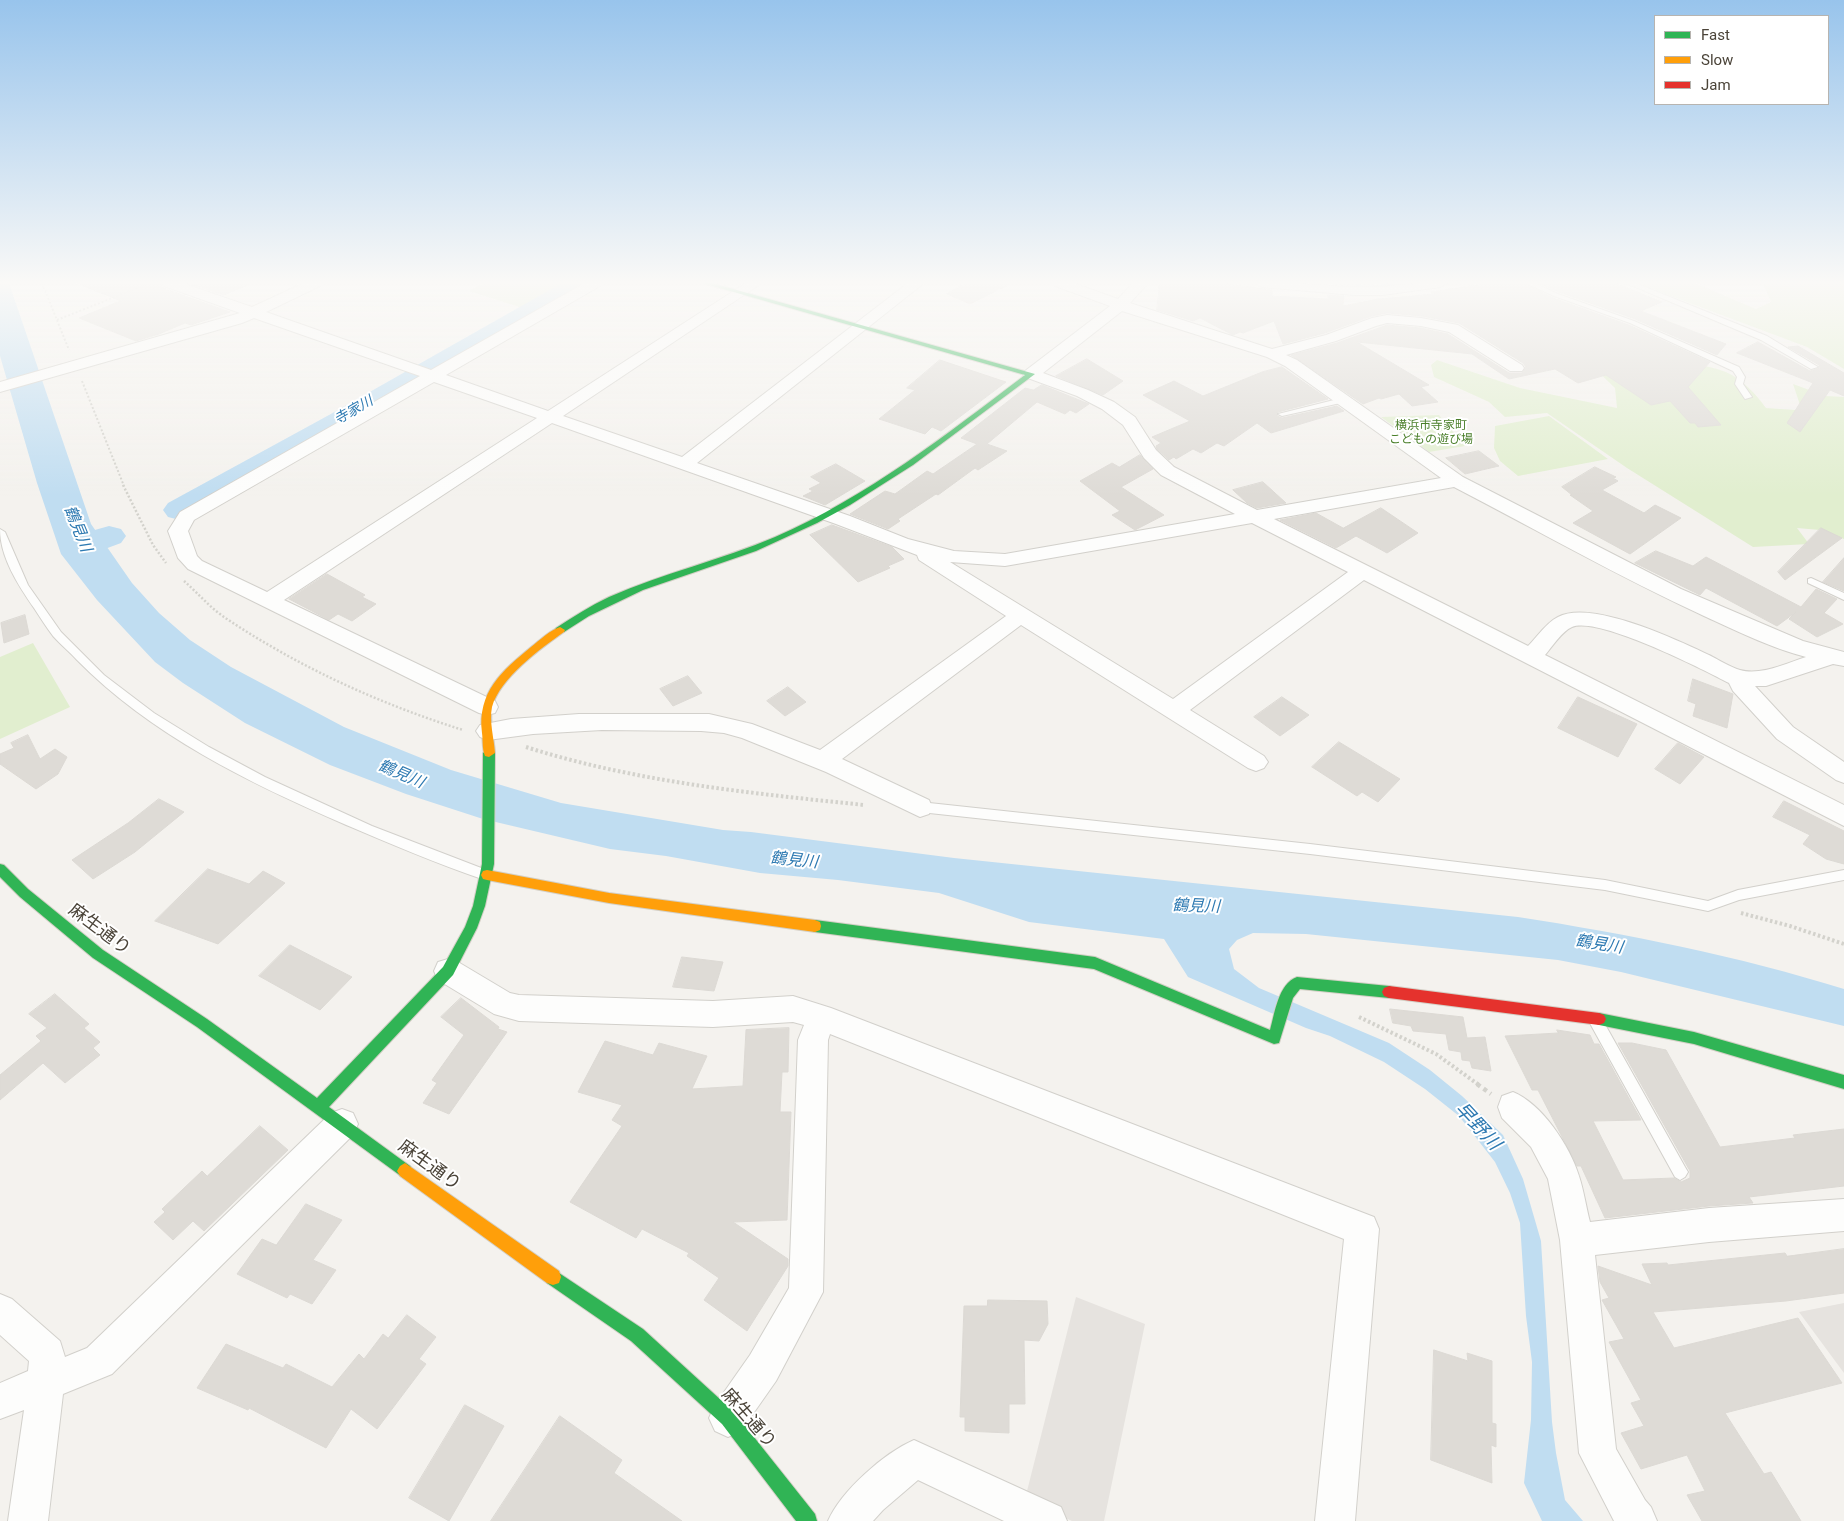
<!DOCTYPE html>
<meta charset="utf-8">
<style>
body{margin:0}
#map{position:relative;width:1844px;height:1521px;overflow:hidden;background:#f4f2ee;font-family:Roboto,sans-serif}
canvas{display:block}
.legend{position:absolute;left:1654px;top:15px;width:175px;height:90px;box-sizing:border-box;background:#fff;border:1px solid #b7b4b0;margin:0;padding:6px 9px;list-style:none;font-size:15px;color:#4b4439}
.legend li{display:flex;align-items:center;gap:10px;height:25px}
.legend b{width:25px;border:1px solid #b7b4b0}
</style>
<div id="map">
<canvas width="1844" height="1521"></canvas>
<ul class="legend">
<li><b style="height:6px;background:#30b455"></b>Fast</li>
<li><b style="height:6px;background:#ff9f0a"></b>Slow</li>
<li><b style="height:6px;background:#e5322d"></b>Jam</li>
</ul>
</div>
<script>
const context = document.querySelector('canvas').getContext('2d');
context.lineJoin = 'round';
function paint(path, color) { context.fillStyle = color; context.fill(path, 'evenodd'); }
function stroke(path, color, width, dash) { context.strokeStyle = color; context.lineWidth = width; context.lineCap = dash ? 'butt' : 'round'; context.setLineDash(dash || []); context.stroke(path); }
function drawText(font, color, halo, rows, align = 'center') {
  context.font = font + ' Roboto,"Noto Sans JP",sans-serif'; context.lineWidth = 4; context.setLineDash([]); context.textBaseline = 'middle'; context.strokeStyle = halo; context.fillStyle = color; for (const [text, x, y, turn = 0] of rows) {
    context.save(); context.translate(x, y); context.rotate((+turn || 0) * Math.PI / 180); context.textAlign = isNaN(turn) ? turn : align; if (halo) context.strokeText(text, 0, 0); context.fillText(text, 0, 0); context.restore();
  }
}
const green = new Path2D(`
 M484 283H567L522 308 469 291Z
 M1636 283H1695L1756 309 1771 302 1763 283H1844V369L1807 347Z
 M1437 360 1520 388 1617 408 1615 388 1587 361C1632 362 1684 356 1726 372 1742 379 1756 394 1766 408L1796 410 1800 405 1793 384 1826 396 1844 397V539L1820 530 1797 528 1809 544 1753 547 1627 468 1547 413 1505 417 1489 402 1434 377 1431 365Z
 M1439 415 1465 446 1429 452 1381 417Z
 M1549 416 1608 459 1518 476 1500 461 1494 448 1495 426Z
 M33 643 70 707 0 739V657Z`);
const parking = new Path2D(`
 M1076 1297 1145 1324 1104 1521H1072L1025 1499Z
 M1844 1303V1373L1799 1312Z`);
const water = new Path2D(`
 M0 283H9L91 524 132 583 159 613 190 640 231 667 344 727 451 770 561 803 723 830 751 832 954 858 1518 917C1628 934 1738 956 1844 989V1026L1621 972 1558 960 1306 934 1253 933 1237 940 1229 949 1234 969 1259 988 1389 1043 1430 1070 1462 1096 1503 1135 1523 1179 1541 1241 1552 1422 1556 1453 1565 1500 1583 1521H1542L1524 1483 1531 1420 1532 1362 1526 1316 1520 1223 1510 1193 1495 1162 1459 1116 1425 1089 1384 1062 1330 1036 1306 1028 1188 977 1164 939 1029 922 939 893 838 880 760 873 666 856 610 849 483 819 406 794 330 765 245 723 183 683 155 662 97 600 61 554 37 483 0 356Z`);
const stream = new Path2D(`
 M1358 283 1361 289 1409 283`);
const river = new Path2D(`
 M562 283H593L589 288 351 427 192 517 180 520 168 517 163 510 168 503 329 415Z
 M109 526 121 529 126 536 121 543 94 553 82 556 70 553 65 545 70 537Z`);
const building = new Path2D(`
 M77 283H160L163 288 230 312 191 325 185 323 159 334 136 341 79 318 120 301Z
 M188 283H252L224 295Z
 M966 283H1012L970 304 947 294Z
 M1160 283H1221L1272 290V296L1329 299 1327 295 1344 296 1343 306 1378 299 1435 294 1431 292 1491 283H1524L1553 298 1629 325 1710 362 1688 387 1721 425 1698 427 1695 423H1690L1670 401 1651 405 1606 375 1578 383 1555 369 1509 379 1472 354 1357 342 1429 385 1421 387 1438 402 1412 406 1399 394 1381 399 1379 398 1363 404 1291 355 1337 343 1387 325 1421 328 1448 334 1509 373H1522L1526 367 1523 363 1459 323 1421 316 1387 313 1372 316 1325 333 1283 344 1274 321 1243 333 1240 332 1233 335 1200 318 1193 321 1157 310Z
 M1538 283H1615L1662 302 1641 311 1726 344 1717 355 1635 319 1559 292Z
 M1758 342 1810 371 1820 368 1819 365 1788 347 1798 346 1844 373V396L1830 390 1800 432 1787 423 1813 383 1737 353Z
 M1087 359 1123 381 1103 395 1056 376Z
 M940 360 1006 382 941 431 932 427 925 434 879 419 915 390 907 388Z
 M1282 367 1328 399 1278 412 1277 416 1282 418 1337 406 1344 411 1271 433 1257 423 1224 446 1217 443 1201 453 1193 449 1176 459 1174 457 1169 460 1157 449 1156 446 1161 443 1152 437 1190 421 1143 395 1174 381 1203 396 1262 372Z
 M1042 385 1089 404 1076 413 1070 410 1065 414 1037 402 987 444 1007 451 978 470 975 468 938 495 936 494 898 519 900 521 888 529 850 514 885 491 895 494 927 471 933 474 977 444 961 438 1025 388 1033 390Z
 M1479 451 1499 466 1465 474 1446 458Z
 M1140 455 1153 469 1121 487 1164 515 1135 530 1112 515 1120 511 1080 481 1112 463 1119 467Z
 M836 464 865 481 825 505 803 496 813 491 809 489 821 483 811 477Z
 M1595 467 1616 477 1613 478 1618 481 1602 490 1644 513 1655 505 1681 518 1630 554 1573 523 1593 511 1570 495H1572L1562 487Z
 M1263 482 1286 503 1257 508 1247 503 1233 490Z
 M1381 508 1418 533 1387 553 1356 536 1336 548 1280 520 1316 513 1343 528Z
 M832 525 892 547 904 559 888 566 890 568 858 582 810 535Z
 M1821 528 1842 538 1785 580 1778 572Z
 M1656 551 1693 566 1706 557 1801 607 1816 589 1837 599 1824 613 1843 624 1817 637 1789 619 1796 612 1777 626 1706 588 1700 595 1635 563Z
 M1844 558V591L1823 582Z
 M327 574 365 595 362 597 376 604 352 621 338 614 329 620 289 599Z
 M25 615 29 634 4 643 1 623Z
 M688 676 702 693 673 706 660 689Z
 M1693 679 1733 694 1727 728 1693 716 1696 704 1688 701Z
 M788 687 806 702 785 716 767 701Z
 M1282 697 1309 715 1280 736 1254 717Z
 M1578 697 1637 724 1618 757 1558 728Z
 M28 735 40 759 55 749 67 757 58 774 36 789 0 764V754L14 748 11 743Z
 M1339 742 1400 779 1378 802 1362 792 1357 796 1312 767Z
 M1678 743 1704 757 1680 784 1655 769Z
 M159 799 184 812 135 852 93 879 72 860 128 823Z
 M1784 801 1844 831V864L1826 859 1803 844 1810 835 1773 817Z
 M208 869 249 884 263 871 285 883 218 944 155 921Z
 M290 945 352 977 320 1010 259 976Z
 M682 957 723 962 714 991 673 987Z
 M55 994 89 1024 84 1028 100 1042 93 1048 100 1055 65 1083 43 1063 0 1100V1075L41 1041 36 1036 47 1028 29 1014Z
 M461 998 499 1027 498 1029 507 1032 449 1114 423 1103 437 1083 432 1080 464 1035 441 1017Z
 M1390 1009 1463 1017 1467 1038 1485 1037 1491 1071 1472 1068 1470 1061 1462 1060 1461 1052 1449 1050 1446 1034 1413 1031 1411 1026 1393 1023Z
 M789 1028 788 1072H782L780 1112H791L787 1220 733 1222 788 1259V1266L747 1331 704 1300 719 1278 687 1256 689 1253 642 1229 636 1238 570 1202 622 1126 612 1120 622 1105 578 1092 605 1041 653 1055 659 1043 707 1056 692 1089 743 1086 746 1030Z
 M1557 1030 1590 1035 1594 1044H1599L1641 1120 1593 1121 1623 1180 1674 1178 1681 1182 1690 1178V1171L1618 1043H1632L1666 1050 1720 1147 1795 1138 1793 1135 1844 1129V1186L1749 1197 1753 1203 1709 1206 1605 1218 1581 1166H1577L1538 1090H1532L1505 1036 1558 1033Z
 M260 1126 288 1150 204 1231 193 1221 173 1240 154 1222 165 1212 162 1209 202 1171 207 1176Z
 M306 1204 342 1220 313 1260 336 1270 312 1304 290 1294 287 1298 237 1274 262 1239 276 1245Z
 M1844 1249V1293L1786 1301 1653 1312 1674 1348 1798 1318 1842 1383 1725 1413 1764 1474 1771 1472 1801 1521H1702L1687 1495 1705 1491 1687 1455 1641 1469 1621 1433 1644 1426 1631 1403 1641 1400 1609 1342 1624 1339 1602 1300 1609 1298 1600 1282 1598 1266 1652 1285 1642 1264 1667 1263 1668 1265 1785 1253 1787 1256Z
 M988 1300 1047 1301 1048 1324 1039 1341 1024 1340 1025 1404H1009V1433L965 1431V1417H960L964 1306H987Z
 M407 1315 436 1337 419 1359 426 1364 377 1429 351 1409 326 1448 249 1408 248 1410 197 1388 226 1344 283 1368 286 1364 332 1387 359 1354 364 1359 383 1334 388 1338Z
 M1434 1350 1468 1361 1467 1353 1492 1361V1423L1496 1424V1447L1491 1445 1492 1483 1431 1460Z
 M465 1405 504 1426 449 1521 409 1498Z
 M560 1416 622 1460 614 1473 682 1521H491Z`);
const pathFar3 = new Path2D(`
 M42 283 69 350
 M57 320 150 283
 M82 381 124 486`);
const pathFar2 = new Path2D(`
 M123 485 153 545 166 563
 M184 581C198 593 211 609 227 619 299 667 380 704 463 730`);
const pathFar1 = new Path2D(`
 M526 747C636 782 749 793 864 805
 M1741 913 1790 926 1844 944
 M1359 1017 1436 1054 1479 1085`);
const path = new Path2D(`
 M1477 1084 1491 1094`);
const lane = new Path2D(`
 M1526 283H1534L1558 294 1634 321 1739 367 1745 377 1743 384 1752 397 1745 399 1735 384 1737 377 1733 371 1630 323 1554 296Z
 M1626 283H1635L1767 336 1818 367 1811 369 1761 340Z
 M1342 398H1345V402L1282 416 1278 414Z
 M0 529 5 532 28 585 61 632 104 675 154 713 209 747 265 777 372 826 489 871 491 875 489 879 485 880C437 864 391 844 344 824 249 783 151 735 77 660 70 652 61 645 53 636 46 627 40 617 34 608 18 585 0 557 0 529Z
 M1811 578 1844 593V600L1808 583V579Z
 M920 802 1310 844 1605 880 1708 901 1738 890 1844 870V880L1739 900 1708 911 1605 890 1310 854 920 812 916 810 914 807 916 804Z
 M1597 1017 1602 1019 1685 1167 1688 1172 1685 1177 1680 1180 1675 1177 1592 1027 1590 1023 1592 1019Z`);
const street = new Path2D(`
 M162 283H182L252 307 304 283H322L320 286 266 312 431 370 585 283H602L600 286 446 375 548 411 746 283H762L563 416 682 457 908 283H924L697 463 850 516 908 539 954 551 1005 554 1235 514 1161 475 1144 458 1123 425 1102 409 1077 396 1025 377 1023 374 1025 371 1110 306 1055 286 1053 283H1073L1118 299 1133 283H1148L1130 303 1272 349 1326 335 1372 318 1387 315 1421 318 1458 325 1522 365 1524 368 1522 371H1510L1449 332 1421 326 1387 323 1376 326 1336 341 1286 355 1297 360 1463 477 1681 589 1803 641 1844 652V666L1833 664 1766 686H1755L1793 727 1844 762V783L1836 780 1777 739 1733 691 1729 683C1702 669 1598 616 1572 627 1562 631 1552 647 1545 655L1844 805V826L1364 580 1190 710 1264 756 1268 762 1264 768 1256 771 1248 768 1021 625 842 759 929 800 932 807 929 814 920 817 826 772 742 738 724 733 701 731 602 730 533 734 488 740 480 737 476 731 480 725 511 719 579 714H709L752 724 820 750 1006 616 919 560 917 555 836 524 552 423 284 600 495 701 498 707 495 713 487 715 479 713 188 569 178 558 168 531 180 512 420 376 254 318 242 323 0 392V382L240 313 164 286ZM1122 311 1267 357 1285 366 1441 478 1257 510 1174 467 1156 450 1135 417 1114 402 1088 390 1043 373ZM434 382 537 418 267 592 202 561 197 556 188 531 194 520ZM1454 487C1537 530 1619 577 1704 616 1737 631 1771 648 1806 657 1787 663 1761 676 1740 670 1730 667 1719 660 1709 655 1677 640 1591 599 1558 617 1546 623 1537 637 1528 646L1274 519ZM1252 523 1348 572 1173 699 950 562 1005 566Z
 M1255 283C1289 282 1321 286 1355 287 1386 288 1416 282 1447 283L1440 287 1383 295H1354L1262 287Z
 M448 959 458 962 510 993 519 995 713 1001 793 996 831 1008 1374 1217 1379 1229 1355 1521H1315L1344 1239 830 1034 828 1040 823 1292 776 1381 741 1431 728 1437 715 1431 709 1418 715 1405 750 1355 789 1288 798 1040 804 1025 793 1022 713 1027 519 1021 494 1014 438 980 434 971 438 962Z
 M1513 1092C1542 1104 1570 1146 1579 1176 1584 1191 1586 1207 1590 1222L1709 1208 1844 1199V1231L1709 1242 1595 1255 1616 1449 1645 1500 1651 1507 1657 1521H1614L1579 1453 1560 1240 1548 1179 1531 1147 1502 1118 1498 1107 1502 1096Z
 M342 1109 353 1113 358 1124 353 1135 112 1374 63 1394 48 1521H8L24 1410 0 1419V1383L28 1371 29 1361 0 1335V1294L12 1299 60 1341 65 1357 87 1348 331 1113Z
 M914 1440 1061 1507 1067 1521H1004L918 1480 883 1510 873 1521H828C841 1491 884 1453 914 1440Z`);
const fast = new Path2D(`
 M702 283H712L1035 374 913 465 850 505 817 523 756 551 643 590 589 616 564 632H556L555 630 556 628C573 617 590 606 609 597 663 573 721 560 775 537 867 497 947 434 1025 375Z
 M489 749 495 753 494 864 485 906 477 928 453 975 329 1107 410 1166 413 1171 410 1176 405 1179 197 1027 93 958 20 897 0 877V864L4 865 28 889 103 950 207 1019 317 1098 443 967 465 927 473 906 482 864 483 753Z
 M815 920 1095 957 1270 1030C1275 1013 1278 984 1297 977L1389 986 1394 988 1396 992 1394 996 1389 998 1300 989 1293 998 1279 1043 1274 1044 1094 969 815 932 810 930 809 926 810 922Z
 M1599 1013 1694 1032 1844 1075V1089L1694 1044 1599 1025 1594 1023 1592 1019 1594 1015Z
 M553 1269 643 1329 734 1412 815 1514 817 1521H796L722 1424 631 1341 547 1283 545 1277 547 1271Z`);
const slow = new Path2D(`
 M560 627 565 630 564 632C540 649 500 678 492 707 489 721 494 738 495 753L489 757 485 756C482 749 483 740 482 733 477 692 502 671 531 647 540 640 550 630 560 627Z
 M487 870 609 893 815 920 820 922 821 926 820 930 815 932 609 903 487 880 483 879 481 875 483 871Z
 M405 1163 559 1271 561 1277 559 1283 553 1285 547 1283 400 1176 397 1171 400 1166Z`);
const jam = new Path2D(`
 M1389 986 1599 1013 1604 1015 1606 1019 1604 1023 1599 1025 1389 998 1384 996 1382 992 1384 988Z`);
const farParknames = [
 ["横浜市寺家町",1431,426],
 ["こどもの遊び場",1431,440]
];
const farWaternames = [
 ["寺家川",354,411,-30]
];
const waterNames = [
 ["鶴見川",77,529,68],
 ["鶴見川",401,775,23],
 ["鶴見川",794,861,6],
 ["鶴見川",1196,907,2],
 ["鶴見川",1599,945,9]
];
const nearStreetnames = [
 ["麻生通り",99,930,37],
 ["麻生通り",429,1166,36],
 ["麻生通り",748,1419,49]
];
const nearWaternames = [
 ["早野川",1477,1127,47]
];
paint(green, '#e1eecf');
paint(parking, '#e6e3df');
paint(water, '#c0ddf1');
stroke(stream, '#c0ddf1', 4.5);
paint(river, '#c0ddf1');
paint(building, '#dedbd6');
stroke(building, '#dcd9d4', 1);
stroke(lane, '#d2d0cb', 2);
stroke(street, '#d2d0cb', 2);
stroke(fast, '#d3cfc5', 2);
stroke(slow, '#d3cfc5', 2);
stroke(jam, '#d3cfc5', 2);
stroke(pathFar3, '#d3d2cc', 2, [2, 2]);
stroke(pathFar2, '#d3d2cc', 2.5, [2, 2]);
stroke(pathFar1, '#d3d2cc', 4, [2.5, 2.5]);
stroke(path, '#d3d2cc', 4.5, [4, 4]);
paint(lane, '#fdfdfc');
paint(street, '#fdfdfc');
paint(fast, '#30b455');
paint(slow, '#ff9f0a');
paint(jam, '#e5322d');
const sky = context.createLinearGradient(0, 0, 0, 496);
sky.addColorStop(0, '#98c4ec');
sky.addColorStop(0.57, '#faf9f7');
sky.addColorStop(1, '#faf9f700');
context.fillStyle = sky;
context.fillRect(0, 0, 1844, 496);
drawText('12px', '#4a7f2a', '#fff', farParknames);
drawText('italic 14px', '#2e7ab2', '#fff', farWaternames);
drawText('italic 16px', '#2e7ab2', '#fff', waterNames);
drawText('18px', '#4b4439', '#fff', nearStreetnames);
drawText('italic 19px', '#2e7ab2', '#fff', nearWaternames);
</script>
